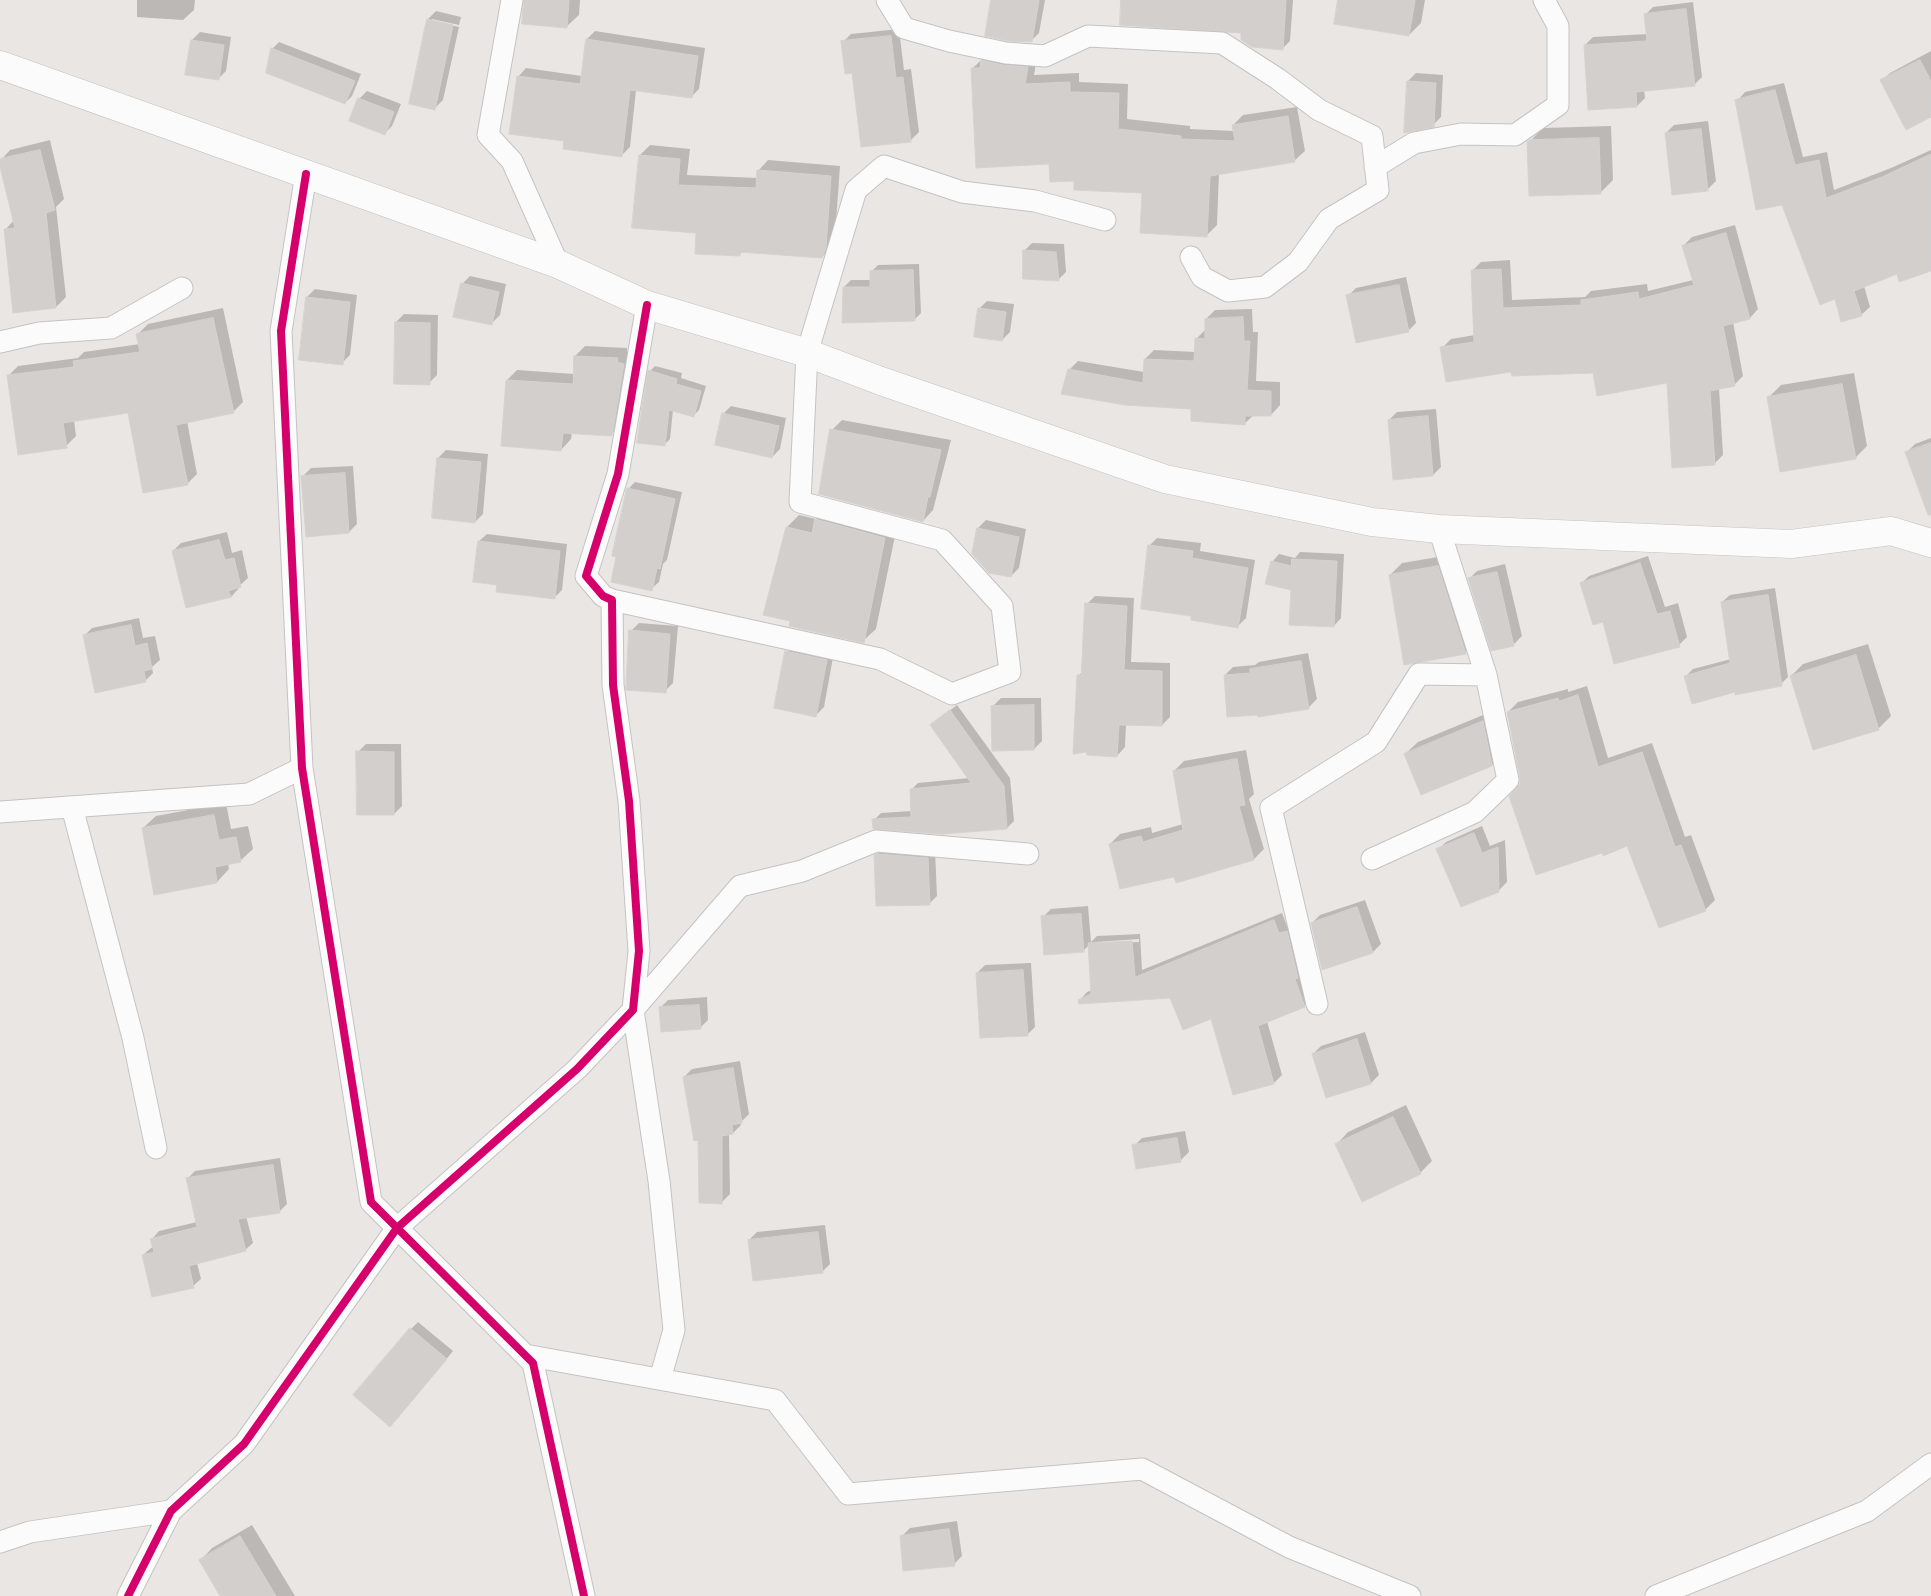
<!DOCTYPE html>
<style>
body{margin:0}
canvas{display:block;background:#eae6e4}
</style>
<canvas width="1931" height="1596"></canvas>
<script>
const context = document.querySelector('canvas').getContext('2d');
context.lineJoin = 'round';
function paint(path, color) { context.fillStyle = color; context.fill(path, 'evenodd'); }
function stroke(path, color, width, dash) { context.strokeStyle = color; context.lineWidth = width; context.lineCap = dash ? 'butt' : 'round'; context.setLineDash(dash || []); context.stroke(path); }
const shadow = new Path2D(`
 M137 0H195L194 10 183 20 137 17Z
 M525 0H580L579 15 566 27Z
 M993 0H1045L1039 33 1031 41Z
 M1123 0H1293L1290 41 1283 48 1243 31Z
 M1339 0H1425L1421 23 1409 35Z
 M1693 2 1702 77 1694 85 1644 90 1645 98 1637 106 1585 45 1593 37 1648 34 1645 15 1653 7Z
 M436 11 461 17 459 25 432 19V21L459 27 443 100 435 108 410 103 428 19Z
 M899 29 904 70 911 69 919 132 911 140 853 72 843 42 851 34Z
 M595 31 705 48 699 89 691 97 636 90 630 147 622 155 566 140 518 77 526 68 582 76 587 39Z
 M200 32 231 37 226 71 218 79 192 40Z
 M279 42 361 74 352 96 345 103 272 49Z
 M1931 51V115L1882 81 1890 73Z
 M1037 58 1034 75 1079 73V82L1128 84 1127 119 1190 126V129L1234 131 1233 125 1243 115 1297 107 1305 151 1295 160 1219 173 1217 225 1207 235 1143 191 1076 180 1050 163 973 68 982 59Z
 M1416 73 1443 75 1441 117 1433 125 1408 81Z
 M1784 83 1803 157 1827 152 1834 190 1891 168 1931 150V270L1898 273 1864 286 1870 307 1861 315 1836 297 1783 204 1737 101 1745 92Z
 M367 91 401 104 392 126 384 134 359 99Z
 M1708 121 1716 181 1708 189 1666 133 1674 125Z
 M1611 126 1613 180 1601 192 1528 143 1543 128Z
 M50 140 64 199 56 207 66 297 56 307 5 230 14 220 0 161 10 150Z
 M650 145 690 149 687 175 758 178V171L768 160 840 166 835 237 832 247 822 257 743 251 739 255 697 232 640 155Z
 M1735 225 1758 309 1750 318 1733 322 1743 376 1734 385 1719 388 1723 455 1714 464 1668 381 1594 372 1513 371 1442 348 1451 339 1475 335 1472 271 1481 262 1510 260 1512 300 1585 297 1591 291 1647 284 1648 291 1693 280 1683 246 1692 237Z
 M1032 243 1064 244 1066 272 1058 280 1024 251Z
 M919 264 921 313 914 320 844 287 851 280H871V272L878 265Z
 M470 276 506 284 500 315 492 323 462 284Z
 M1406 277 1416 323 1408 331 1348 296 1356 288Z
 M315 289 357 295 350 355 342 363 307 297Z
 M987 301 1014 304 1010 332 1002 340 979 309Z
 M223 308 243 402 233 412 187 421 197 474 187 484 129 412 74 420 76 436 66 446 8 376 18 366 78 358 84 352 140 344 138 334 148 324Z
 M1252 309 1253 332H1258L1256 381 1280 382V405L1271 415H1254L1244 424 1069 370 1078 361 1144 372 1145 359 1154 350 1196 352 1197 338 1206 329V319L1215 310Z
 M404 314 438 315 437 375 429 383 396 322Z
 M585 346 627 348V352L634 354 622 424 611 434 572 432 571 439 561 450 507 380 517 370 574 374 575 356Z
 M655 366 682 373 681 378 706 386 699 410 693 416 673 410 670 439 665 444 650 371Z
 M1854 373 1867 446 1855 458 1768 398 1781 385Z
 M731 406 786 418 780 449 772 457 723 414Z
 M1436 409 1441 467 1433 475 1389 420 1397 412Z
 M842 420 951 440 933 510 923 521 832 430Z
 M1931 438V493L1907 452 1915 444Z
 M446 450 488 454 483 514 475 522 433 517 438 458Z
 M353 466 357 524 349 532 303 476 311 468Z
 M635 482 682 492 667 560 663 564 659 582 651 589 628 489Z
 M828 507 897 526 876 629 863 641 791 620 765 614 787 527 799 515 816 519Z
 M986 520 1026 529 1019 568 1011 576 978 528Z
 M227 532 232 553 242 550 248 578 238 587 239 588 232 596 187 607 173 551 181 543Z
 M487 534 567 544 562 590 555 597 498 584 479 541Z
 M1157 538 1201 543 1200 551 1255 560 1246 618 1238 626 1193 614 1149 546Z
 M1300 552 1344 554 1341 618 1334 626 1292 589 1272 562 1279 554 1295 558Z
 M1450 555 1478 640 1465 653 1390 575 1402 563Z
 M1648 556 1665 607 1678 603 1687 637 1679 645 1603 620 1581 584 1589 576Z
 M1505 564 1522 636 1514 644 1469 579 1477 571Z
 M1775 588 1788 677 1781 684 1736 691 1686 676 1693 669 1731 659 1722 602 1730 595Z
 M1095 596 1134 598 1131 662 1170 663V717L1162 725 1126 724 1125 747 1117 756 1079 675 1083 671 1087 604Z
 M139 618 143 638 155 636 160 660 152 667 153 673 145 681 84 636 92 628Z
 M639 623 678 626 673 683 665 691 631 631Z
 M795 644 834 652 824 707 816 715 787 652Z
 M1868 644 1891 716 1878 729 1791 676 1803 664Z
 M1308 653 1317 699 1309 707 1225 675 1233 667 1255 665 1259 662Z
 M1587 686 1608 758 1652 743 1685 837 1691 835 1715 900 1705 910 1628 845 1521 785 1522 778 1508 712 1518 702 1568 689V692Z
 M1001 698H1041L1042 741 1034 749 993 706Z
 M957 705 1010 778 1014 821 1007 828 874 820 881 813 912 811 911 790 918 783 969 778 931 725Z
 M1495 710 1504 753 1492 765 1405 754 1418 742Z
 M366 744H401L402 806 394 814 358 752Z
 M1246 750 1254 794 1249 799 1264 849 1254 859 1177 882 1175 875 1110 844 1120 834 1151 827 1152 833 1183 824 1174 771 1184 761Z
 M226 803 231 829 248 826 253 849 240 861 228 863 229 869 217 882 143 828 156 816Z
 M1482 826 1490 846 1505 840 1507 882 1498 891 1438 850 1446 842Z
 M883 848 935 850 937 896 929 904 875 856Z
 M1365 900 1381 944 1373 952 1323 968 1312 923 1320 915Z
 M1088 906 1091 942 1097 936 1140 934 1142 970 1282 913 1287 926 1295 924 1312 998 1304 1006 1267 1021 1282 1075 1274 1083 1234 1094 1212 1017 1171 997 1080 1000 1087 992 1092 990 1089 945 1083 951 1043 917 1051 909ZM1139 939V942L1096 944V942Z
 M1031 963 1035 1027 1027 1035 977 973 985 965Z
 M707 997 708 1020 700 1028 660 1008 668 1000Z
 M1365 1032 1379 1075 1371 1083 1327 1097 1313 1054 1321 1046Z
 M740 1061 749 1114 740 1123 741 1125 733 1133 729 1134 730 1194 722 1202 700 1138 684 1077 692 1069Z
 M1406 1105 1432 1161 1420 1173 1336 1145 1348 1132Z
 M1185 1131 1189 1152 1181 1160 1134 1146 1142 1138Z
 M280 1158 287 1204 279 1212 246 1216 253 1243 245 1250 197 1263 201 1279 193 1286 143 1255 151 1248 154 1247 152 1239 159 1231 197 1222 188 1178 195 1171Z
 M825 1225 830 1264 822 1272 749 1240 757 1232Z
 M418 1322 453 1351 397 1419 411 1329Z
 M957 1521 962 1556 954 1564 902 1536 910 1528Z
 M252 1525 295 1596H222L200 1561 212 1548Z`);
const building = new Path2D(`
 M524 0H569L567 28 522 24Z
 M991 0H1039L1032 42 1008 41 985 36Z
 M1121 0H1286L1283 50 1252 47 1241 40V33L1120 25Z
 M1338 0H1415L1409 36 1334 24Z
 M1686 9 1695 86 1636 92 1637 107 1588 110 1584 45 1647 41 1644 14Z
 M427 19 453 25 435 110 409 104Z
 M891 36 896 78 903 77 911 142 861 147 852 73 845 74 841 41Z
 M586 39 698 56 692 98 630 90 622 157 563 149 564 141 509 134 517 76 580 84Z
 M191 40 224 45 219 80 185 75Z
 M271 48 355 81 345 104 266 73Z
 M981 60 1003 65 1028 67 1025 84 1070 82V92L1119 93 1118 129 1181 136V139L1235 141 1232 125 1288 116 1295 162 1210 176 1207 237 1140 233 1142 193 1074 190V181L1050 182 1049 164 976 168 971 68H980Z
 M1920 60 1931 81V117L1906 130 1880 80Z
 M1407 81 1436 83 1434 127 1404 133Z
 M1775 90 1795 165 1819 160 1826 198 1882 177 1931 154V271L1899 282 1897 274 1854 291 1862 316 1841 322 1835 299 1820 305 1782 205 1756 210 1735 100Z
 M358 98 394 112 385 135 349 121Z
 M1701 129 1708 191 1672 195 1665 133Z
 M1599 138 1601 194 1529 196 1527 142 1530 140Z
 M40 150 55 210 46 213 56 308 13 313 4 229 15 228 0 167V159Z
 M639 155 680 159 678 185 756 188 757 170 831 176 826 248 822 258 740 252V256L695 254 696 233 632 228Z
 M1726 233 1750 319 1723 326 1735 386 1710 391 1715 465 1672 468 1667 383 1597 396 1593 373 1512 376 1511 372 1446 382 1440 347 1474 342 1471 270 1501 269 1503 308 1581 305V300L1638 292 1639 299 1694 285 1682 246Z
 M1023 250 1056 252 1059 281 1023 279Z
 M913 270 915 321 842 323 843 287H870V271Z
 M461 283 499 292 492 325 453 317Z
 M1399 285 1409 332 1356 343 1346 295Z
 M306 297 350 302 343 365 299 360Z
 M978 308 1006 312 1002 341 974 337Z
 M1243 317 1244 341H1250L1247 390 1271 391V416H1245V425L1191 421V409L1125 405 1061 394 1068 369 1143 383 1144 359 1194 361 1195 338 1205 339V319Z
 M213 318 234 413 176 425 188 485 143 493 128 413 63 423 67 448 18 455 7 375 74 367 73 361 140 352 136 334Z
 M395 322 430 323V385L394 384Z
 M574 356 618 358 617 362 624 364 612 436 563 433 561 451 501 446 506 380 573 384Z
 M648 370 677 379 676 384 701 391 694 417 669 410 665 446 637 443Z
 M1842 384 1856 459 1780 472 1767 397Z
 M722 413 779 426 772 458 715 445Z
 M1428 416 1433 476 1393 480 1388 420Z
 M830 429 941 450 930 497H928L923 522 819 494Z
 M1931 443V515H1928L1905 452Z
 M437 458 481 462 475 523 432 518Z
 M345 473 349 533 306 537 301 476Z
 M627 488 675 499 660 569 657 568 652 591 611 582 616 557 612 556Z
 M815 519 885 538 864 643 789 626 790 621 763 615 786 527 812 533Z
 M977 528 1019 537 1011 577 989 573 972 554Z
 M219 540 225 560 234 558 241 587 228 591 232 597 186 608 172 551Z
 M478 541 560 551 555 599 496 592 497 585 473 582Z
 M1148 545 1193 551 1192 558 1248 568 1238 628 1191 620V616L1141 609Z
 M1292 559 1337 561 1334 627 1289 625 1291 590 1265 584 1271 561 1291 566Z
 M1640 563 1657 614 1670 611 1680 647 1614 664 1603 622 1593 625 1580 583Z
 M1438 566 1466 654 1404 665 1389 575Z
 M1497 572 1514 646 1491 651 1468 578Z
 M1768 595 1782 686 1735 695V692L1692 704 1684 676 1730 663 1721 602Z
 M1085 603 1127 606 1124 670 1162 671V726L1119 725 1117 757 1087 755 1086 752 1073 754 1077 675H1081Z
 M131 625 135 646 147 643 152 669 144 671 146 682 95 693 83 635Z
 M629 630 670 634 666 693 626 690Z
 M785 651 827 660 816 717 774 708Z
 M1856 655 1879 730 1813 750 1790 676Z
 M1301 661 1309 709 1258 717 1257 715 1227 717 1224 675 1250 673V669Z
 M1578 695 1598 767 1642 752 1675 847 1681 845 1706 911 1659 928 1627 846 1603 856 1602 853 1536 875 1509 796 1520 784V778L1507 712 1558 698 1559 701Z
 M1034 705V750L992 751 991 706Z
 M950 710 1004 786 1007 829 942 834 873 829 872 819 911 817 910 789 971 783 930 725Z
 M1483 721 1492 766 1421 795 1404 754Z
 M356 751 394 752V815H357Z
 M1237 759 1245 805 1239 806 1254 860 1176 883 1174 877 1120 889 1109 844 1141 836 1143 842 1183 830 1173 771Z
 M214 815 219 840 236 837 241 862 215 867 217 883 154 895 142 828Z
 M1474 833 1482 853 1498 847 1499 892 1461 907 1436 849Z
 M878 854 928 858 930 905 876 906 874 855Z
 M1357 907 1373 953 1322 970 1311 923Z
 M1081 914 1084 952 1044 955 1041 916Z
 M1274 920 1279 933 1287 931 1298 978 1295 979 1305 1007 1258 1026 1274 1084 1233 1095 1211 1019 1183 1030 1170 998 1079 1004 1078 1000 1091 994 1088 943 1132 941 1135 977Z
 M1023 970 1028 1036 980 1038 976 973Z
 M699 1005 701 1029 661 1032 659 1007Z
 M1357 1039 1371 1084 1326 1098 1312 1054Z
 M733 1068 742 1123 732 1125 733 1134 722 1136V1204L699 1203 698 1140 694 1141 683 1077Z
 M1393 1117 1421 1174 1362 1202 1335 1144Z
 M1177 1138 1181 1162 1136 1169 1132 1145Z
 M273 1165 280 1213 238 1219 246 1251 189 1266 194 1288 152 1297 142 1255 154 1252 150 1239 197 1227 186 1178Z
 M818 1232 823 1273 753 1281 748 1240Z
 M410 1328 447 1359 390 1427 353 1395Z
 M949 1529 955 1566 903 1571 900 1536Z
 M240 1536 276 1596H220L199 1560Z`);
const minor = new Path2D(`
 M512 0 488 135 512 161 558 264
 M887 0 904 28 949 41 1006 53 1045 56 1088 36 1222 43 1278 79 1319 110 1372 136 1378 190 1329 219 1298 262 1265 287 1228 291 1202 277 1191 257
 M1375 167 1414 143 1461 134 1515 135 1558 105V26L1544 0
 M306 174 281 331 302 768 371 1202 533 1363 584 1596
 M0 342 39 333 111 328 182 288
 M612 600 880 659 952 694 1010 672 1002 606 942 540 800 502 807 353 856 190 884 166 962 192 1035 201 1105 220
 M72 807 133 1038 156 1148
 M0 812 249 794 302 768
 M1372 859 1475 812 1508 780 1486 675 1439 529
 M1317 1004 1271 808 1376 742 1419 674 1486 675
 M525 1355 775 1400 848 1494 1142 1469 1289 1547 1410 1596
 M660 1379 674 1330 659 1181 633 1010 740 886 802 871 876 841 1028 854
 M0 1542 30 1532 171 1511
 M128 1596 171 1511 244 1444 397 1228 577 1069 633 1010 639 951 629 801 613 685 612 600 603 596 586 576 618 474 647 305
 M1656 1596 1867 1511 1931 1464`);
const secondary = new Path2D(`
 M0 65 558 264 647 305 807 353 881 381 1165 479 1372 522 1439 529 1791 544 1891 531 1931 543`);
const cycleway = new Path2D(`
 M306 174 281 331 302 768 371 1202 533 1363 584 1596
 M128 1596 171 1511 244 1444 397 1228 577 1069 633 1010 639 951 629 801 613 685 612 600 603 596 586 576 618 474 647 305`);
paint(shadow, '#0003');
paint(building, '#d2cfcd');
stroke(building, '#d5d2d0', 1);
stroke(minor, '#c4c3c4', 23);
stroke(secondary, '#c4c3c4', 29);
stroke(minor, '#fcfbfb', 21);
stroke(secondary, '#fcfbfb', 28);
stroke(cycleway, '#d6006c', 8);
</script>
